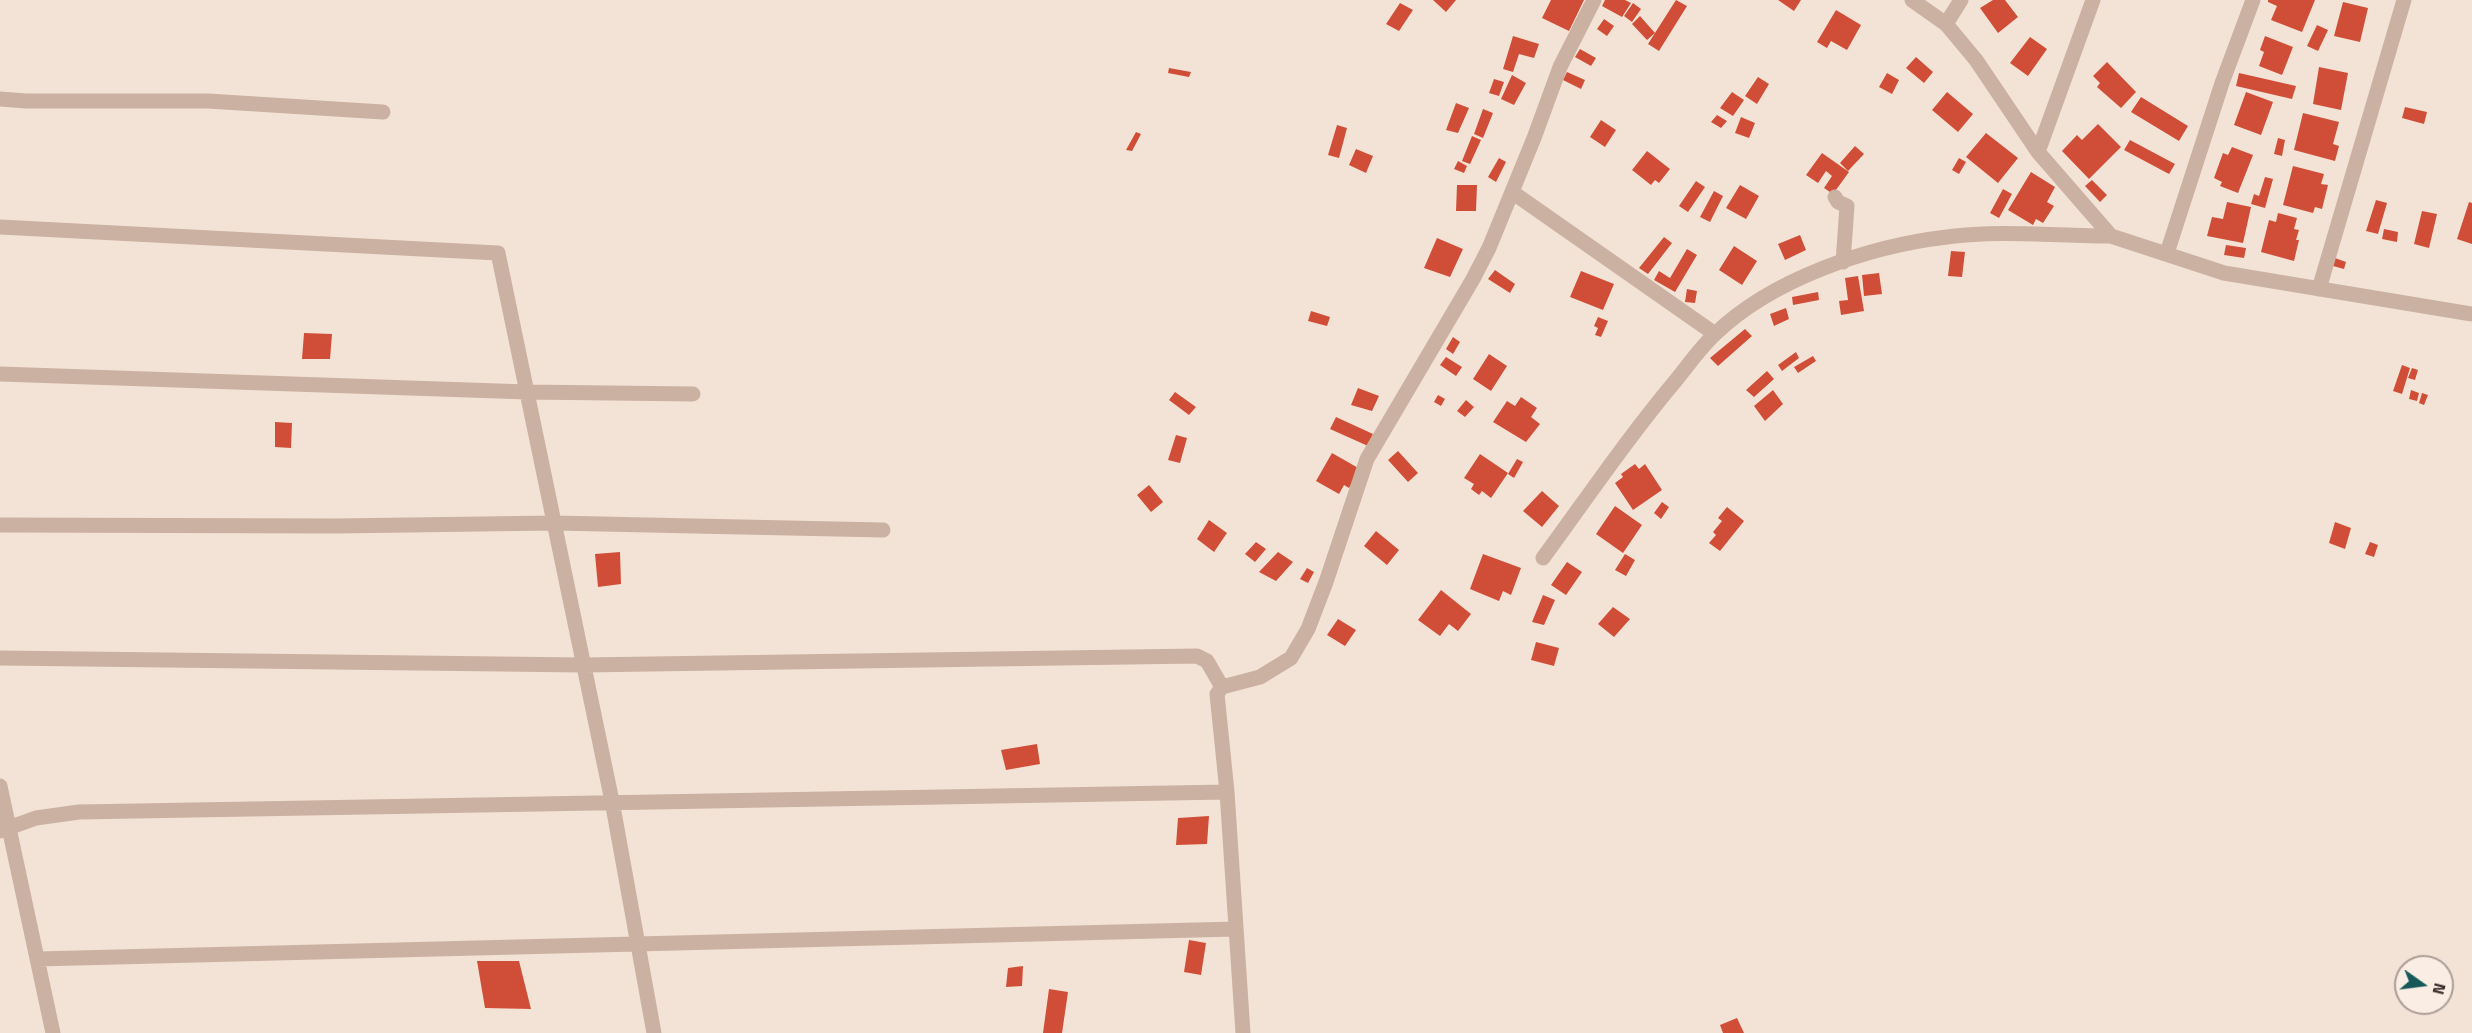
<!DOCTYPE html>
<style>
body{margin:0}
#map{position:relative;width:2472px;height:1033px;overflow:hidden;background:#f3e3d6;font-family:"Titillium Web",sans-serif}
canvas{display:block}
.north{position:absolute;left:2394px;top:955px;width:60px;height:60px;box-sizing:border-box;background:#faede3;border:2px solid #ab9e97;border-radius:50%;rotate:104deg;font-size:16px;font-weight:700;line-height:24px;text-align:center;color:#352825}
.north::after{content:'';display:block;margin:auto;width:21px;height:27px;background:#175958;clip-path:polygon(50% 0,100% 100%,50% 72%,0 100%)}
</style>
<div id="map">
<canvas width="2472" height="1033"></canvas>
<div class="north">N</div>
</div>
<script>
const context = document.querySelector('canvas').getContext('2d');
context.lineJoin = 'round';
function paint(path, color) { context.fillStyle = color; context.fill(path, 'evenodd'); }
function stroke(path, color, width, dash) { context.strokeStyle = color; context.lineWidth = width; context.lineCap = dash ? 'butt' : 'round'; context.setLineDash(dash || []); context.stroke(path); }
const building = new Path2D(`
 M1433 0H1456L1446 12Z
 M1551 0H1584L1569 31 1542 18Z
 M1605 0H1625L1631 3 1622 17 1602 6Z
 M1676 0 1687 6 1659 51 1648 44Z
 M1778 0H1801L1794 11Z
 M1993 0H2005L2018 17 1998 33 1980 8Z
 M2268 0H2315L2302 32 2271 20 2277 6 2268 2Z
 M2343 2 2368 8 2360 42 2334 36Z
 M1400 3 1413 10 1399 31 1386 24Z
 M1633 3 1641 9 1632 22 1624 16Z
 M1836 10 1861 25 1847 50 1831 41 1827 48 1817 42Z
 M1640 16 1655 33 1647 40 1632 24Z
 M1604 19 1614 26 1607 36 1597 29Z
 M2317 25 2328 30 2318 51 2307 46Z
 M1513 36 1539 44 1534 58 1519 54 1513 72 1503 69Z
 M2265 36 2293 47 2282 75 2259 66 2264 52 2260 50Z
 M2030 37 2047 49 2028 76 2010 63Z
 M1580 49 1596 58 1591 66 1575 57Z
 M1916 57 1933 72 1924 83 1906 68Z
 M2107 62 2136 92 2121 108 2097 87 2100 83 2093 76Z
 M2319 67 2348 73 2341 110 2313 104Z
 M1169 68 1191 72 1189 77 1168 73Z
 M1567 72 1585 80 1581 89 1563 80Z
 M1887 73 1899 80 1892 94 1879 87Z
 M2239 73 2296 86 2292 99 2236 86Z
 M1512 75 1526 83 1514 105 1501 99Z
 M1758 77 1769 84 1757 104 1745 96Z
 M1494 79 1504 82 1499 96 1489 93Z
 M1732 92 1744 100 1733 116 1720 108Z
 M1947 92 1973 114 1958 132 1932 110Z
 M2246 92 2273 102 2261 135 2234 125Z
 M2141 97 2188 126 2179 141 2131 112Z
 M1456 103 1469 108 1458 133 1446 130Z
 M2405 107 2427 112 2424 124 2402 118Z
 M1483 109 1493 113 1483 138 1474 134Z
 M2303 113 2339 122 2333 144 2339 146 2335 161 2294 150Z
 M1717 115 1727 121 1721 128 1711 122Z
 M1741 117 1755 123 1749 138 1735 133Z
 M1601 120 1616 130 1605 147 1590 137Z
 M2098 124 2121 147 2089 179 2062 151 2077 135 2082 140Z
 M1337 125 1347 128 1339 158 1328 155Z
 M1136 132 1141 134 1132 151 1126 150Z
 M1986 133 2018 158 1998 183 1966 157Z
 M1472 136 1481 140 1470 164 1462 161Z
 M2278 138 2285 140 2282 156 2274 154Z
 M2130 140 2175 164 2169 174 2124 150Z
 M1855 146 1864 154 1848 171 1840 163Z
 M2232 147 2253 155 2238 193 2220 186 2222 182 2214 178 2223 153 2228 155Z
 M1356 149 1373 156 1366 173 1349 165Z
 M1647 151 1670 169 1659 183 1655 180 1651 185 1632 170Z
 M1822 153 1849 172 1833 194 1824 188 1832 176 1826 171 1818 183 1806 175Z
 M1499 158 1506 162 1496 182 1488 177Z
 M1959 158 1966 162 1959 174 1952 170Z
 M1458 161 1467 166 1464 173 1454 169Z
 M2293 166 2324 174 2321 184 2328 185 2322 209 2315 207 2313 213 2283 205Z
 M2031 172 2055 187 2047 202 2054 206 2043 223 2036 219 2033 225 2008 210Z
 M2265 177 2273 179 2265 208 2251 204 2254 194 2259 196Z
 M2092 180 2107 195 2100 202 2085 186Z
 M1696 181 1705 187 1688 212 1679 206Z
 M1457 185H1477L1476 211H1456Z
 M1740 185 1759 196 1746 219 1726 208Z
 M2003 189 2012 194 1999 218 1990 213Z
 M1714 191 1723 196 1710 222 1700 217Z
 M2376 200 2387 203 2378 234 2366 231Z
 M2227 202 2251 207 2243 243 2207 236 2212 217 2223 219Z
 M2469 202 2472 203V244L2457 239Z
 M2422 211 2437 214 2429 248 2414 244Z
 M2278 213 2297 218 2294 229 2299 230 2296 240H2299L2294 261 2261 252 2269 220 2276 222Z
 M2384 229 2398 232 2397 242 2382 239Z
 M1800 235 1806 250 1785 260 1778 244Z
 M1664 237 1672 243 1648 274 1639 268Z
 M1437 238 1463 249 1450 277 1424 268Z
 M2226 245 2246 248 2244 258 2224 255Z
 M1734 246 1757 261 1742 285 1719 270Z
 M1687 249 1697 255 1675 292 1654 280 1659 271 1670 278Z
 M1951 251 1965 252 1962 277 1948 276Z
 M2335 258 2346 262 2344 269 2333 266Z
 M1495 270 1515 284 1510 293 1488 279Z
 M1581 271 1614 284 1603 310 1570 297Z
 M1879 273 1882 294 1864 296 1862 275Z
 M1858 276 1864 311 1841 315 1839 301 1848 300 1845 278Z
 M1687 289 1697 291 1695 303 1685 302Z
 M1818 292 1819 300 1793 305 1792 297Z
 M1786 308 1789 319 1774 326 1770 314Z
 M1311 311 1330 317 1327 326 1308 321Z
 M1598 317 1608 321 1601 337 1595 335 1598 328 1594 326Z
 M1745 329 1752 336 1718 366 1710 358Z
 M304 333 332 334 330 359H302Z
 M1453 337 1460 342 1453 354 1446 349Z
 M1796 352 1799 358 1782 371 1778 365Z
 M1489 354 1507 366 1491 391 1473 379Z
 M1813 356 1816 361 1798 373 1794 367Z
 M1446 357 1462 367 1456 376 1440 365Z
 M2402 365 2410 368 2402 394 2393 391Z
 M2412 368 2418 370 2415 380 2408 378Z
 M1767 371 1774 379 1754 397 1746 390Z
 M1358 388 1379 396 1372 411 1351 405Z
 M1773 390 1783 404 1765 421 1754 406Z
 M2411 390 2419 393 2417 401 2409 399Z
 M1175 392 1196 407 1189 415 1169 400Z
 M2422 393 2428 395 2424 405 2419 403Z
 M1438 395 1445 399 1441 406 1434 402Z
 M1521 397 1537 408 1531 417 1540 424 1526 442 1493 422 1507 401 1515 406Z
 M1466 400 1474 407 1465 417 1457 411Z
 M1336 417 1373 434 1368 446 1330 429Z
 M275 422 292 423 291 448 275 447Z
 M1176 435 1187 438 1180 463 1168 460Z
 M1398 451 1418 473 1408 482 1388 460Z
 M1332 453 1360 469 1349 488 1344 485 1339 494 1316 481Z
 M1480 454 1508 473 1491 498 1482 491 1479 495 1471 489 1474 484 1464 478Z
 M1517 459 1523 462 1514 478 1508 474Z
 M1635 464 1639 469 1645 464 1662 490 1633 510 1615 483 1623 477 1621 474Z
 M1149 485 1163 502 1151 512 1137 495Z
 M1542 491 1559 506 1542 527 1523 511Z
 M1662 502 1669 507 1661 519 1654 513Z
 M1615 506 1642 525 1623 553 1596 534Z
 M1727 507 1744 521 1720 551 1709 543 1716 535 1713 532 1722 521 1718 518Z
 M1209 520 1227 533 1214 552 1197 539Z
 M2335 522 2351 528 2345 549 2329 543Z
 M1376 531 1399 550 1387 565 1364 546Z
 M1256 542 1266 549 1255 562 1245 554Z
 M2370 542 2378 545 2374 557 2365 554Z
 M620 552 621 584 598 587 595 554Z
 M1278 552 1293 562 1276 581 1259 572Z
 M1483 554 1521 568 1511 595 1503 591 1499 601 1470 589Z
 M1625 554 1635 560 1626 576 1615 570Z
 M1567 562 1582 572 1566 595 1551 585Z
 M1307 568 1314 572 1308 583 1300 579Z
 M1441 590 1471 614 1458 631 1449 624 1440 636 1418 620Z
 M1543 595 1555 600 1544 625 1532 622Z
 M1613 607 1630 619 1614 637 1598 624Z
 M1338 619 1356 630 1345 646 1327 635Z
 M1536 642 1559 648 1554 666 1531 660Z
 M1037 744 1040 764 1006 770 1001 750Z
 M1209 816 1207 844 1176 845 1178 818Z
 M1189 940 1206 943 1201 975 1184 972Z
 M477 961H519L531 1009 485 1008Z
 M1023 966 1022 986 1006 987 1008 968Z
 M1049 989 1068 992 1062 1033H1043Z
 M1737 1018 1744 1033H1723L1720 1025Z`);
const minor = new Path2D(`
 M1912 0 1946 24 1976 60 2038 152 2111 236 2224 273 2472 314
 M1946 24 1961 0
 M0 99 26 101H208L383 112
 M2038 152 2093 0
 M1512 192 1715 334
 M1835 197 1838 202 1847 206 1843 262
 M0 227 498 253 612 801 654 1033
 M2167 253 2222 83 2253 0
 M2319 289 2404 0
 M0 374 527 392 693 394
 M0 525 336 526 554 523 883 530
 M1543 558C1587 498 1629 436 1677 379 1689 364 1701 347 1715 334 1772 279 1869 246 1947 237 2001 230 2056 236 2111 236
 M0 658 583 665 1197 656 1207 661 1222 687
 M0 786 53 1033
 M0 831 36 818 79 812 1227 792
 M37 959 1236 929
 M1243 1033 1227 792 1217 694 1222 687 1260 677 1291 658 1308 629 1326 582 1367 459 1473 279 1489 248 1534 138 1560 67 1594 0`);
paint(building, '#d04e37');
stroke(minor, '#cbb1a2', 15);
</script>
